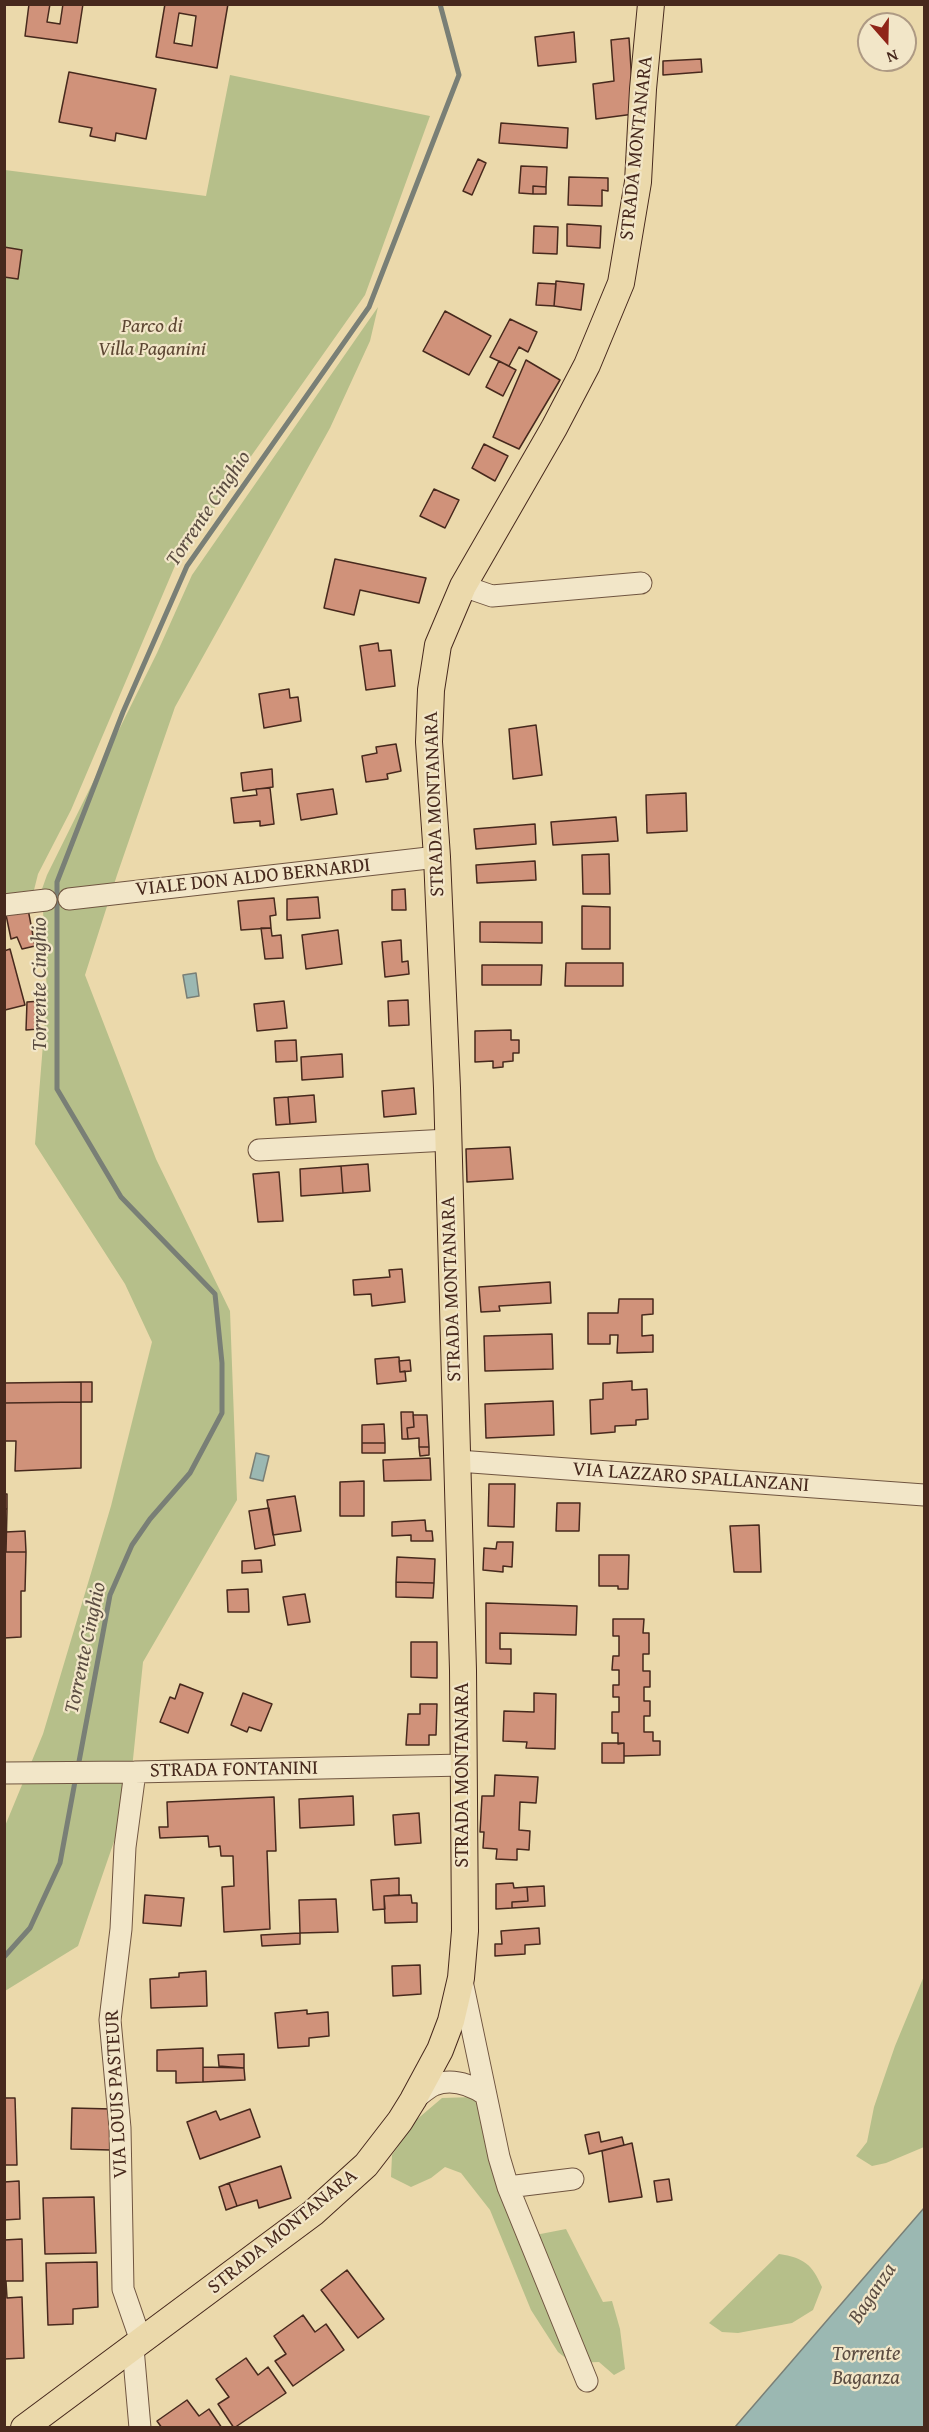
<!DOCTYPE html>
<style>
body{margin:0}
#map{position:relative;width:929px;height:2432px;overflow:hidden;background:#ebd9ab;font-family:"Gentium Book Plus",serif}
canvas{display:block}
.frame{position:absolute;inset:0;border:6px solid #47291d;pointer-events:none}
.north{position:absolute;left:857px;top:12px;width:60px;height:60px;box-sizing:border-box;background:#f2e6c8;border:2px solid #ae9a84;border-radius:50%;rotate:160deg;font-size:16px;font-weight:700;line-height:24px;text-align:center;color:#47291d}
.north::after{content:'';display:block;margin:auto;width:21px;height:27px;background:#8f2418;clip-path:polygon(50% 0,100% 100%,50% 72%,0 100%)}
</style>
<div id="map">
<canvas width="929" height="2432"></canvas>
<div class="frame"></div>
<div class="north">N</div>
</div>
<script>
const context = document.querySelector('canvas').getContext('2d');
context.lineJoin = 'round';
function paint(path, color) { context.fillStyle = color; context.fill(path, 'evenodd'); }
function stroke(path, color, width, dash) { context.strokeStyle = color; context.lineWidth = width; context.lineCap = dash ? 'butt' : 'round'; context.setLineDash(dash || []); context.stroke(path); }
function drawText(font, color, halo, rows, align = 'center') {
  context.font = font + ' "Gentium Book Plus",serif'; context.lineWidth = 4.5; context.setLineDash([]); context.textBaseline = 'middle'; context.strokeStyle = halo; context.fillStyle = color; for (const [text, x, y, turn = 0] of rows) {
    context.save(); context.translate(x, y); context.rotate((+turn || 0) * Math.PI / 180); context.textAlign = isNaN(turn) ? turn : align; if (halo) context.strokeText(text, 0, 0); context.fillText(text, 0, 0); context.restore();
  }
}
const green = new Path2D(`
 M230 75 430 116 365 295 177 561 71 810 38 874 34 890 5 894V170L206 196Z
 M378 307 370 341 330 428 175 707 117 875 85 975 156 1159 230 1311 237 1500 143 1662 129 1798 78 1946 5 1991V1826L43 1734 111 1506 152 1342 125 1284 35 1144 47 994 42 889 47 875 157 653 192 575Z
 M924 1976V2147L886 2163 872 2166 856 2156 867 2142 874 2107 895 2046Z
 M474 2097 484 2114 520 2238 566 2229 603 2302 612 2301 620 2329 625 2369 614 2375 599 2362 572 2363 558 2352 531 2310 490 2210 461 2173 445 2167 431 2178 411 2187 391 2177 392 2155 415 2121 442 2098Z
 M779 2254C804 2258 812 2264 822 2287L813 2310 792 2323 738 2333 722 2332 709 2323Z`);
const water = new Path2D(`
 M196 973 199 996 187 998 183 975Z
 M256 1453 269 1456 263 1481 250 1478Z
 M924 2208V2427H735Z`);
const stream = new Path2D(`
 M78 1767 110 1595 132 1545 150 1519 190 1473 222 1413V1363L215 1294 121 1197 57 1089V882L123 712 187 566 369 307 459 75 440 4
 M4 1957 30 1928 60 1863 76 1776`);
const building = new Path2D(`
 M29 4H50L47 22 60 24 63 4H83L77 43 25 36Z
 M165 4H228L217 68 156 57ZM179 13 196 16 192 46 174 43Z
 M574 32 576 62 538 66 535 37Z
 M629 38 634 114 596 119 593 84 614 81 611 40Z
 M701 59 702 72 663 75V61Z
 M69 72 156 89 146 139 116 133 115 141 90 136 92 128 59 122Z
 M501 123 568 128 567 148 499 143Z
 M478 159 486 163 472 195 463 191Z
 M521 166 547 167 546 187 533 186V194L519 193Z
 M569 177 608 178V191L602 190V206L568 205Z
 M533 186 546 187V194H533Z
 M567 224 601 226 600 248 567 246Z
 M534 226 558 227 557 254 533 253Z
 M4 247 22 250 18 279 4 277Z
 M556 281 584 284 581 310 554 306Z
 M538 283 556 284 554 306 536 305Z
 M445 311 491 336 469 375 423 351Z
 M510 319 537 332 528 352 519 347 509 366 490 357Z
 M526 360 560 380 519 449 493 437Z
 M499 361 516 370 503 396 486 387Z
 M484 444 508 456 495 481 472 468Z
 M434 489 459 500 445 528 420 516Z
 M335 559 426 578 419 603 360 590 354 615 324 608Z
 M378 643 379 651 391 650 395 686 366 690 360 646Z
 M289 689 290 698 298 697 301 721 264 728 259 694Z
 M536 725 542 775 513 779 509 729Z
 M396 744 401 771 387 774 388 779 366 782 362 756 377 753 376 747Z
 M272 769 273 787 243 791 241 773Z
 M270 788 274 824 260 826V821L234 823 231 798 257 795 256 789Z
 M333 789 337 814 301 820 297 794Z
 M686 793 687 831 647 833 646 795Z
 M616 817 618 841 553 845 551 822Z
 M535 824 536 844 476 849 474 829Z
 M609 854 610 894H583L582 855Z
 M535 861 536 880 477 883 476 865Z
 M405 889 406 910H392V890Z
 M318 897 320 918 287 920V899Z
 M274 898 276 915 270 916 271 928 241 930 238 901Z
 M582 906 610 907V949H582Z
 M28 909 35 946 22 949 17 937 11 939 5 910Z
 M480 922H542V943L480 942Z
 M261 928H271L272 936 281 935 283 958 265 959Z
 M338 930 342 964 306 969 302 935Z
 M401 940 402 962 408 961 409 974 385 977 382 942Z
 M10 949 25 1005 5 1010 4 951Z
 M566 963H623V986H565Z
 M482 965H542L541 985H482Z
 M408 1000 409 1025 389 1026 388 1001Z
 M41 1001 39 1029 26 1030 27 1002Z
 M284 1001 287 1028 257 1031 254 1004Z
 M511 1030V1040H519V1053H513V1061L503 1062V1067L493 1068V1061L475 1062V1031Z
 M296 1040 297 1061 276 1062 275 1041Z
 M342 1054 343 1077 302 1080 301 1057Z
 M414 1088 416 1114 384 1117 382 1091Z
 M314 1095 316 1122 290 1124 288 1097Z
 M288 1097 290 1124 276 1125 274 1098Z
 M510 1147 513 1179 467 1182 466 1149Z
 M368 1164 370 1191 343 1193 341 1166Z
 M341 1166 343 1193 301 1196 300 1169Z
 M279 1172 283 1221 258 1222 253 1174Z
 M402 1269 405 1302 372 1306 371 1294 354 1295 353 1280 390 1277 389 1270Z
 M550 1282 551 1303 499 1306 500 1311 481 1312 479 1287Z
 M619 1299H653V1314L642 1315V1336L653 1335V1352L617 1353 618 1335H610V1344H588V1313H618Z
 M552 1334 553 1369 485 1371 484 1336Z
 M399 1357 400 1372 405 1371 406 1381 377 1384 375 1359Z
 M410 1360 411 1371 400 1372 399 1361Z
 M632 1381V1390L647 1389 648 1419 636 1420V1425L615 1426V1432L591 1434 590 1400 603 1399V1383Z
 M81 1382V1402L4 1403V1383Z
 M81 1382H92V1402H81Z
 M553 1401 554 1435 486 1438 485 1404Z
 M81 1402V1468L15 1471 16 1441H4V1403Z
 M401 1412H413L414 1427 407 1428 408 1439H402Z
 M413 1415H427L429 1447H419V1438L408 1439 407 1428 414 1427Z
 M384 1424 385 1443H362V1425Z
 M362 1443H385V1453H362Z
 M419 1447H429V1455L420 1456Z
 M430 1458 431 1480 384 1481 383 1460Z
 M364 1481V1516H340V1482Z
 M489 1484H515L514 1527 488 1526Z
 M4 1494H7V1509H4Z
 M295 1496 301 1531 273 1535 267 1500Z
 M557 1503H580L579 1531H556Z
 M269 1508 275 1545 255 1549 249 1511Z
 M4 1509H7L6 1552H26L25 1591H21V1637L4 1638Z
 M425 1520 426 1531H432L433 1541H411V1535L392 1536V1522Z
 M759 1525 761 1572H734L730 1526Z
 M25 1531 26 1552H6V1532Z
 M497 1542H513L512 1567 503 1566V1572L483 1570 484 1548 496 1549Z
 M599 1555H629L628 1589H618V1586H599Z
 M397 1557 435 1559 434 1583 396 1582Z
 M261 1560 262 1572 242 1573V1561Z
 M396 1582 434 1583 433 1598 396 1597Z
 M248 1589 249 1612H228L227 1590Z
 M305 1594 310 1622 288 1625 283 1597Z
 M486 1603 577 1606 576 1635 500 1633V1649H511V1664L486 1663Z
 M613 1619H644L643 1633H649V1654H643V1671H650V1687H644V1701H650V1716H644V1732H653V1741H660V1755L624 1756V1743L618 1744V1733H612V1712H619V1697H613V1685H619V1670H612L613 1656H619V1636H613Z
 M411 1642H437V1678L411 1677Z
 M180 1684 203 1693 188 1733 160 1722 170 1697 175 1699Z
 M243 1693 272 1704 261 1731 249 1727 247 1732 231 1725Z
 M534 1693 556 1694 555 1749 526 1748 527 1742 503 1741 504 1711 534 1712Z
 M420 1704H437L436 1735H429V1745H406L408 1714H420Z
 M602 1743H624V1763H602Z
 M495 1775 538 1777 536 1803 520 1802 519 1830 530 1831 529 1850 517 1849V1860L496 1859 497 1849 483 1848 484 1832H480L482 1796H494Z
 M353 1796 354 1825 300 1828 299 1799Z
 M274 1797 276 1851H267L270 1929 224 1932 222 1887 234 1886 233 1856H221L220 1846 209 1847 208 1836 160 1838 159 1827H168L167 1802Z
 M419 1813 421 1843 395 1845 393 1815Z
 M399 1878V1895L384 1896 385 1909 373 1910 371 1880Z
 M513 1883 514 1888 527 1887 528 1901 512 1902V1908L496 1909V1884Z
 M544 1886 545 1906 512 1908V1902L528 1901 527 1887Z
 M145 1895 184 1898 181 1926 143 1923Z
 M411 1895 412 1903H417V1922L385 1923 384 1896Z
 M336 1899 338 1932 300 1933 299 1900Z
 M539 1928 540 1944 525 1945V1954L495 1956V1944H502L501 1931Z
 M300 1933V1944L262 1946 261 1935Z
 M420 1965 421 1994 393 1996 392 1966Z
 M206 1971 207 2006 151 2008 150 1979 179 1977V1973Z
 M307 2010V2014L328 2012 329 2036 309 2038V2046L278 2048 275 2013Z
 M203 2048V2082L176 2083V2071H157V2050Z
 M244 2054V2068L219 2066 218 2055Z
 M203 2067 244 2068 245 2080 203 2082Z
 M4 2098H15L17 2165H4Z
 M72 2108 112 2109 111 2150 71 2149Z
 M250 2109 260 2137 200 2159 187 2122 216 2111 220 2120Z
 M599 2132 601 2142 622 2137 624 2145 589 2154 585 2135Z
 M632 2143 642 2197 609 2202 602 2151Z
 M281 2166 291 2198 259 2208 257 2200 237 2206 229 2183Z
 M669 2179 672 2200 657 2202 654 2181Z
 M19 2181 20 2219 4 2220V2182Z
 M229 2183 237 2206 226 2210 219 2187Z
 M94 2197 96 2253 45 2254 43 2198Z
 M22 2239 23 2281H6L7 2298 22 2297 24 2358 4 2359V2240Z
 M97 2262 98 2307 73 2309V2324L48 2325 46 2263Z
 M347 2270 384 2319 358 2338 321 2290Z
 M303 2315 315 2332 326 2324 344 2350 293 2386 275 2361 286 2354 274 2336Z
 M246 2358 258 2375 268 2367 286 2393 234 2428 218 2404 229 2397 216 2379Z
 M187 2400 199 2416 209 2409 222 2428H162L157 2421Z`);
const minor = new Path2D(`
 M463 586 492 596 641 583
 M69 899 437 857
 M4 905 46 900
 M259 1150 448 1140
 M458 1461 924 1495
 M135 1772 125 1847 121 1929 110 2020 120 2128 123 2289 141 2341
 M4 1773 135 1772 464 1765
 M462 1981 499 2157 508 2187 587 2381
 M413 2100C420 2095 427 2088 434 2085 452 2078 471 2085 486 2095
 M508 2187 573 2179
 M133 2348 140 2428`);
const major = new Path2D(`
 M24 2428 313 2213 366 2165 400 2121 413 2100 440 2050 451 2021 461 1978 465 1931 463 1670 447 1088 437 857 429 742 431 690 438 645 463 586 554 428 587 365 621 283 638 182 643 89 651 4`);
const streetNames = [
 ["STRADA MONTANARA",637,148,-84],
 ["STRADA MONTANARA",435,804,-92],
 ["VIALE DON ALDO BERNARDI",253,878,-6],
 ["STRADA MONTANARA",452,1289,-92],
 ["VIA LAZZARO SPALLANZANI",691,1478,4],
 ["STRADA FONTANINI",234,1770,-1],
 ["STRADA MONTANARA",463,1775,-90],
 ["VIA LOUIS PASTEUR",117,2094,-93],
 ["STRADA MONTANARA",283,2232,-39]
];
const parkNames = [
 ["Parco di",152,327],
 ["Villa Paganini",152,350]
];
const waterNames = [
 ["Torrente Cinghio",209,509,-56],
 ["Torrente Cinghio",41,984,-90],
 ["Torrente Cinghio",86,1648,-78],
 ["Baganza",873,2294,-56],
 ["Torrente",866,2355],
 ["Baganza",866,2379]
];
paint(green, '#b6bf8a');
paint(water, '#9bb8b2');
stroke(water, '#797f76', 1.5);
stroke(stream, '#797f76', 5);
paint(building, '#d0927a');
stroke(building, '#47291d', 1.5);
stroke(minor, '#705540', 23);
stroke(major, '#47291d', 28);
stroke(minor, '#f2e6c8', 21);
stroke(major, '#ebd9ab', 26);
drawText('20px', '#47291d', '#f2e6c8', streetNames);
drawText('italic 20px', '#5d4733', '#f2e6c8', parkNames);
drawText('italic 21px', '#5c4d42', '#f2e6c8', waterNames);
</script>
